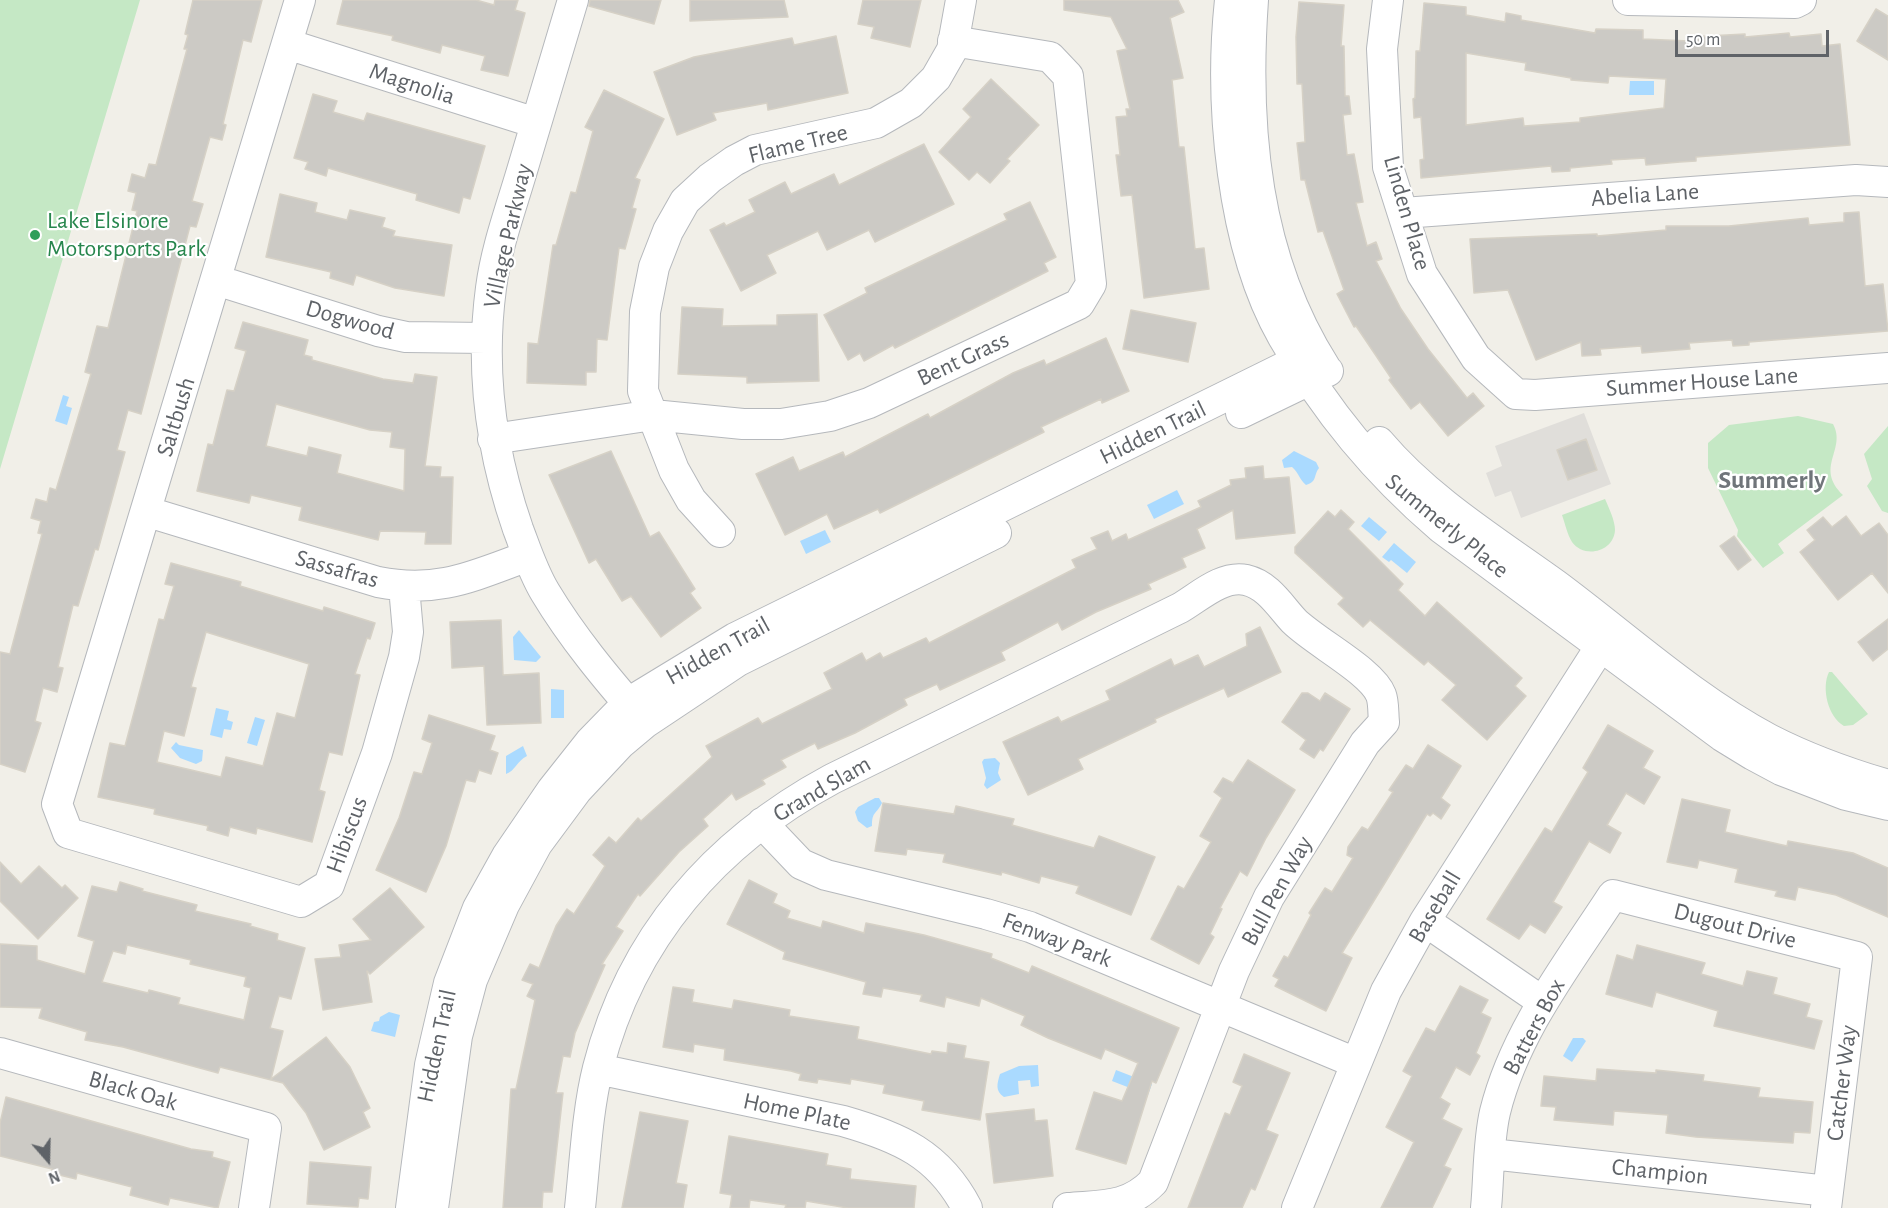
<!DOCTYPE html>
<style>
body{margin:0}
#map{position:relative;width:1888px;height:1208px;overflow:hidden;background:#f1efe8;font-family:"Alegreya Sans",sans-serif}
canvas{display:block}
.north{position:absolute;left:18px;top:1130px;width:60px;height:60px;-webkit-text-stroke:4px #fff;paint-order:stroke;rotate:160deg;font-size:16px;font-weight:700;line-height:24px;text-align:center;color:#5f6368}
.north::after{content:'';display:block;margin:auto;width:21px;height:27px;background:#5f6368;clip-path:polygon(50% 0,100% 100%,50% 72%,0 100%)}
.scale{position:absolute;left:1675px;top:30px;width:154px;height:27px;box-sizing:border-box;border:3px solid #5f6368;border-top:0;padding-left:8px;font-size:18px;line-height:21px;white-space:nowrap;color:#5f6368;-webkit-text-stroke:4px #fff;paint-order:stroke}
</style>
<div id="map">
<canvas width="1888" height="1208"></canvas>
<div class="north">N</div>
<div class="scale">50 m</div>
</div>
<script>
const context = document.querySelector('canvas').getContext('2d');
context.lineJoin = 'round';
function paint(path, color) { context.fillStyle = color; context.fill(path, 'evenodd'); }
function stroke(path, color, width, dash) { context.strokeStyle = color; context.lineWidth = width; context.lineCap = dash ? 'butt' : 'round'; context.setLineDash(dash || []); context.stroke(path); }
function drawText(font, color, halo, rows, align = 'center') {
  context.font = font + ' "Alegreya Sans",sans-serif'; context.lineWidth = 4.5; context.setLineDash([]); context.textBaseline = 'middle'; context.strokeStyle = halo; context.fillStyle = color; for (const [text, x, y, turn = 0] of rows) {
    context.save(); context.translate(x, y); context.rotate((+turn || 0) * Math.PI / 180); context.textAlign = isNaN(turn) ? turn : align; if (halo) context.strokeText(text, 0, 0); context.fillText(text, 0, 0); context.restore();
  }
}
const industrial = new Path2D(`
 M1584 413 1611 484 1521 518 1511 491 1495 497 1486 473 1502 466 1495 446Z`);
const green = new Path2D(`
 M0 0H140L0 469Z
 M1798 416 1833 424C1847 450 1814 467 1843 495L1778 544 1784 553 1763 568 1737 536 1738 530 1708 468V443L1729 425Z
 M1888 426V513L1882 511 1867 486 1872 479 1864 454Z
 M1605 499C1609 508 1615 521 1615 530 1614 552 1584 559 1572 542 1567 534 1565 523 1562 515Z
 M1829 672H1832L1868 714 1853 725 1844 726C1828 717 1821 688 1829 672Z`);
const water = new Path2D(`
 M1630 81H1654V95H1629Z
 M63 395 69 397 66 406 72 408 67 425 55 421Z
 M1294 451 1316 462 1319 468C1313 476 1318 481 1306 485 1299 479 1299 473 1292 467L1284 468 1282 460Z
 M1177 490 1184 504 1154 519 1147 505Z
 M1369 517 1387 532 1379 541 1361 526Z
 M825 530 831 542 806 554 800 541Z
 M1394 543 1416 562 1407 573 1391 560 1389 562 1382 557Z
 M519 630 541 657 536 662 514 660 513 637Z
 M551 689 564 690V718H551Z
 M216 708 229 711 227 720 233 722 231 730 224 729 222 738 210 735Z
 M255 717 265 720 257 746 247 743Z
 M176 742 179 745 203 750 202 761 196 764 180 758 171 748Z
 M523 746 527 756C517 761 515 771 506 774V756Z
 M995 758 1000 763 998 773 1001 780 987 789 984 785 986 778 982 762 984 759Z
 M875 798H879L882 803C876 815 872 811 872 826L867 828 858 821 855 812 858 807Z
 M389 1012 400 1015 395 1037 371 1031 374 1022 379 1021 380 1017Z
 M1573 1038H1583L1586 1041 1572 1062 1563 1056Z
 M1038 1065 1039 1086 1031 1087 1030 1080 1018 1081 1019 1094 1004 1097C995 1091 997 1084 1000 1074L1019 1066Z
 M1116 1070 1152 1084 1148 1095 1112 1081Z`);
const building = new Path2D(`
 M193 0H262L251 42 243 40 223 124 226 125 222 140 210 137 192 201 203 204 196 227 190 226 141 414 128 410 117 450 125 452 98 550 95 549 78 606 73 605 58 667 63 668 57 692 43 688 35 721 41 723 25 772 0 764V652L10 654 42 534 38 533 41 521 31 518 36 499 47 502 50 488 56 490 91 374 85 372 97 326 108 328 137 211 132 210 136 193 128 191 132 174 145 178 149 164 156 165 187 49H184L188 35 185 34Z
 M343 0H476L494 5 495 0H518L515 10 525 13 508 76 481 70 485 56 442 45 440 53 392 40 393 36 337 24Z
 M590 0H661L654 24 589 6Z
 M690 0H784L788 17 690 21Z
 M863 0H921L910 47 871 38 874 27 858 24Z
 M1064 0H1178L1184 12 1170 18 1183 78 1172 80 1179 147H1184L1195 249 1204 248 1209 289 1144 298 1132 195 1121 196 1116 155H1120L1116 117 1127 116 1126 109H1130L1117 51 1127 49 1111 17 1064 10Z
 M1299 2 1344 5 1341 46H1344L1345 96H1349L1351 114 1343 115 1347 155 1354 154 1363 202 1356 203 1367 246 1376 242 1382 259 1376 261 1401 309 1428 349 1467 398 1473 393 1484 406 1448 436 1420 402 1411 409 1389 380 1391 378 1356 326 1354 327 1337 294 1344 290 1323 231 1318 232 1305 180H1301L1297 143 1305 142 1302 84H1297L1296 37Z
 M1424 3 1466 7V15L1505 22 1506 13 1521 16V20L1595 33 1596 29 1643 30V39L1689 41V37L1745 34V37L1789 33 1790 37 1821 34 1822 46 1840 44 1850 145 1696 157V161L1680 162 1646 165 1645 158 1611 160 1612 164 1570 168V171L1552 172 1551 166 1421 178 1420 160 1424 159 1421 117 1414 118 1413 99 1415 98 1416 51H1420ZM1466 53 1526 63 1525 70 1571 78V80L1608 83 1609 76 1666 79 1664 108 1580 118V122L1524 126 1523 118 1466 125Z
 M1876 9 1888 16V60L1857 41Z
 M836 36 848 93 768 110 767 103 713 113 716 120 677 135 654 72 694 57 792 38 794 45Z
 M991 79 1039 125 1007 159 1010 161 990 183 977 172 969 180 939 152 971 117 963 109Z
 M604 90 664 119 635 178 640 180 632 208 636 209 625 249 619 248 607 340 597 339 596 372H586V385L527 383 528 343 538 344 553 245H556L571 192 576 193 593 131 585 127Z
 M313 94 337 101 333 112 364 121 367 113 485 146 470 199 463 197 459 213 416 200 417 194 328 168 326 176 305 169 308 162 294 158Z
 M924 144 954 204 875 242 869 230 827 250 818 231 767 255 776 273 741 291 710 230 724 223 726 226 755 212 749 200 785 182 791 194 834 174 839 185Z
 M280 194 317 203 315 212 347 220 350 210 385 218 382 227 395 231 393 236 452 245 444 296 395 288 356 275 353 285 330 278 331 272 266 257Z
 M1030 202 1056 257 1044 263 1048 271 895 348 893 345 864 361 860 353 848 360 824 315 867 293 865 288 1007 220 1004 214Z
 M1859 212 1865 286 1883 284 1888 331 1749 342V345L1733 346 1732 340 1689 343 1690 349 1642 353 1641 346 1600 349 1601 355 1582 356 1581 342 1536 360 1508 290 1474 293 1470 239 1597 234V236L1666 230V226H1729L1808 218 1809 225 1844 222V213Z
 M682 307 723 309 722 326 777 325V315L817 314 819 381 747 383V377L678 374Z
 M1131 310 1196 323 1188 362 1123 349Z
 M243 322 308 340 304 355 312 357V360L383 379 413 383 415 374 437 377 425 466 441 467 440 477H453L451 544H425L426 532 380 531 378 540 299 520 302 507 251 495 249 503 197 491 208 444 213 445 227 390 234 391 246 351 235 348ZM276 404 370 430 392 432 390 447 405 449 404 491 337 473 341 455 309 447 307 456 266 446Z
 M1106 338 1129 391 1102 403 1101 399 1041 427 1044 432 880 513 878 509 834 529 827 514 785 535 756 474 793 457 799 471 843 452 845 457 928 414 930 418 1013 373 1044 360 1046 365Z
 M1586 439 1597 470 1568 480 1557 450Z
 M611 451 650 537 659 532 695 589 690 593 701 608 661 637 631 596 622 601 596 559 589 563 549 475Z
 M1263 466 1264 479 1289 477 1295 533 1236 539 1233 510 1197 529 1205 548 1182 558 1186 567 1148 584 1151 589 1096 612 1062 630 1058 622 1001 652 1005 660 940 690 937 684 904 699 907 705 855 733 818 749 815 743 781 760 786 767 762 780 765 784 736 800 732 793 703 819 708 826 679 852 640 896 638 894 616 927 623 931 602 964 605 965 575 1033 570 1057 563 1056 556 1093H563L552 1192H543L542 1208H503L511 1089H516L535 1000 527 996 533 984 522 980 530 964 539 968 556 926 567 909 574 914 605 866 593 855 609 837 616 843 638 818 641 821 712 757 706 746 758 718 762 724 832 689 824 673 862 653 866 661 880 653 883 658 926 638 929 643 1076 568 1072 560 1097 549 1091 538 1108 531 1112 541 1126 534 1128 540 1201 507 1198 501 1231 485 1230 480 1246 478 1245 468Z
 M1341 510 1354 522 1348 529 1403 584 1398 590 1425 616 1437 602 1522 678 1515 686 1526 696 1487 740 1442 700 1456 685 1428 661 1424 665 1370 620 1363 627 1338 604 1344 598 1295 553V547L1328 511 1335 517Z
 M1846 516 1861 536 1879 523 1888 535V593L1872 573 1838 600 1800 552 1815 540 1807 530 1823 517 1832 527Z
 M1734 536 1751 560 1738 570 1720 546Z
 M171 563 241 582 240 586 323 611 324 607 375 623 370 639 367 638 355 674 360 675 342 755 329 752 319 790 325 792 312 842 257 828 256 834 230 827 228 836 207 830 208 826 154 814 155 809 98 797 110 743 125 746 159 619 164 620 174 586 165 584ZM206 632 309 664 295 718 277 713 263 766 226 757 221 777 157 762 164 731 184 736 196 688 191 687Z
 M1888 619V649L1873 661 1858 642Z
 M501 620 503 675 539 673 541 723 487 725 484 666 452 668 450 622Z
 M1260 627 1281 672 1228 697 1224 688 1155 719 1156 722 1078 759 1083 769 1028 795 1003 742 1058 717 1061 722 1110 700 1106 691 1171 659 1174 666 1198 655 1204 667 1247 646 1246 634Z
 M1302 693H1308L1320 701 1325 693 1350 709 1323 751 1320 749 1314 758 1300 749 1306 740 1282 722Z
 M429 715 495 736 490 750 498 753 491 774 479 770 475 782 466 780 446 846 426 892 376 870 399 818 414 772 422 774 432 743 422 739Z
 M1608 725 1653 751 1643 768 1660 777 1644 804 1626 793 1607 825 1621 833 1610 853 1589 841 1553 902 1562 907 1545 933 1530 924 1519 939 1487 919 1545 828 1552 832 1588 772 1583 768Z
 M1428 745 1461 766 1441 798 1450 805 1441 819 1433 813 1430 816 1427 814 1342 953 1352 958 1326 1011 1275 986 1279 979 1273 976 1284 956 1288 958 1311 915 1309 913 1325 888 1332 892 1353 858 1347 855 1348 847 1362 827 1368 830 1393 792 1389 790 1406 765 1413 769Z
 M1248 760 1295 790 1266 838 1247 876 1240 871 1220 908 1222 909 1210 934 1214 937 1199 964 1151 939 1178 886 1184 889 1211 842 1200 836 1222 798 1214 792 1223 778 1233 783Z
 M1682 799 1730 810 1725 832 1787 846 1788 841 1853 853 1888 868V917L1836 895 1798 887 1795 900 1775 896 1777 891 1735 882 1738 869 1699 860 1697 868 1667 862Z
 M883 803 954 814 956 806 1014 819 1012 825 1094 848 1099 836 1155 857 1131 915 1076 893 1079 886 1041 876 1039 883 1002 872 1001 875 943 862 945 854 907 849 906 855 875 851Z
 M0 862 21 884 39 866 62 888 65 885 78 898 38 939 0 901Z
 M749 880 777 894 773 903 790 911 787 918 821 928 823 921 864 933 866 923 924 935 992 954 991 958 1029 973 1032 966 1179 1028 1156 1083 1152 1081 1126 1164 1076 1149 1094 1092 1122 1101 1138 1063 1105 1049 1101 1059 1048 1038 1021 1025 1025 1016 981 998 979 1006 946 997 944 1007 920 1001 922 995 883 988 881 997 863 994 866 982 783 959 785 952 727 924Z
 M120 882 143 889 142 891 197 905 195 911 251 924 250 926 278 934 277 940 305 948 291 999 279 996 270 1028 283 1031 271 1079 326 1037 350 1067 370 1108 363 1112 370 1127 324 1150 306 1113 283 1083 220 1067 218 1073 123 1047 85 1040 87 1032 39 1018 42 1008 0 1007V944L37 946V960L85 974 94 941 78 936 92 886 117 892ZM127 945 191 960 190 964 246 977 244 986 251 988 244 1020 178 1004 180 998 149 990 148 993 102 982 113 951 125 954Z
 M390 888 424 927 370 974 367 971 372 1002 323 1010 315 959 341 957 339 945 371 940 353 919Z
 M1637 945 1705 963 1701 974 1743 986 1747 971 1777 978 1773 994 1810 1004 1806 1017 1822 1021 1814 1049 1714 1026 1718 1011 1656 992 1652 1007 1606 994 1617 955 1633 960Z
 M1460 986 1488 1000 1481 1013 1491 1018 1476 1053 1480 1056 1470 1075 1456 1067 1440 1098 1450 1104 1442 1119 1462 1129 1444 1166 1451 1169 1432 1208H1381L1414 1142 1386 1127 1412 1076 1403 1071 1426 1028 1435 1032Z
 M673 987 694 990 692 1002 732 1009 734 1000 790 1010 789 1016 859 1027 857 1039 931 1054 932 1051 947 1053 948 1043 966 1046 964 1058 989 1062 980 1120 922 1110 924 1101 883 1093 885 1085 851 1079 850 1084 818 1079 817 1083 799 1080 801 1074 791 1071 724 1060 725 1049 694 1044 693 1052 663 1047Z
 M1244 1054 1290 1073 1266 1130 1278 1135 1255 1190 1251 1188 1242 1208H1188L1225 1113 1230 1115 1242 1086 1233 1082Z
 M1597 1069 1656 1073V1070L1704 1075 1703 1081 1760 1088 1758 1097 1813 1102 1810 1133 1794 1132 1793 1143 1696 1137 1666 1133 1668 1115 1614 1111 1613 1125 1554 1120 1556 1107 1541 1106 1544 1076 1596 1081Z
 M6 1097 191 1149 213 1152 212 1157 230 1162 218 1208 170 1198 168 1205 130 1195 132 1187 77 1173 76 1179 51 1173 52 1169 0 1156V1123Z
 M1034 1109 1035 1121 1047 1120 1053 1176 994 1183 986 1114Z
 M640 1112 688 1121 676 1183 687 1185 683 1208H622Z
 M729 1136 828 1154 826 1165 851 1169 850 1179 916 1186 914 1208H848L806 1201 805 1208H785L786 1205 750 1200 749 1208H730L732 1195 720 1193Z
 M310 1162 371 1167 368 1199 359 1198 358 1207 307 1204Z`);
const minor = new Path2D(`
 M300 0 57 804 68 833 301 902 329 885 377 753 404 657 408 632 404 587
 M573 0C556 58 538 116 521 174 510 211 496 249 491 288 480 370 491 451 518 529 526 550 533 572 545 592 572 637 606 678 641 718
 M1230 0C1219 103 1231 246 1283 337 1326 412 1376 472 1441 528L1722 736 1753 755 1781 770 1846 795 1888 805
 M1253 0C1244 127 1255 257 1325 367
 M1388 0 1382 49 1388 167 1422 274 1476 358 1516 394 1535 395 1888 368
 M1628 0 1795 3 1801 0
 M287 44 536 123
 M1403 213 1856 180 1888 182
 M216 280 378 331 406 337 486 338
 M1241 413 1328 371
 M493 439 653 415 743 424H781L830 416 869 403 1079 304 1091 284 1068 76 1050 57 953 41
 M1379 442C1428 500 1495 541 1556 585 1626 637 1692 698 1769 739 1808 759 1847 773 1888 785
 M148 512 378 582C438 594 473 576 528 556
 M720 532 691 500 674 470 643 391 645 312 654 267 668 231 685 201 710 178 734 161 755 150 876 123 911 103 936 78 952 50 961 0
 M762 823 801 864 826 875 986 914 1030 927 1356 1063
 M1425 921 1543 1002
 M0 1053 266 1128 254 1208
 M598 1069 843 1121C899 1137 939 1154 967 1208
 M1491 1154 1828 1191
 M411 1208 430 1065 449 983 478 908 507 856 552 790 590 742 628 703 735 638 1315 352
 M433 1208 457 1036 472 980 504 905 537 844 577 790 620 744 645 723 738 661 996 533
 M580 1208C585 1162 587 1112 598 1068 631 938 715 842 832 779L1180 608C1199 597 1222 575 1246 580 1268 585 1280 606 1294 621 1315 642 1372 671 1381 695 1384 703 1383 714 1384 722L1365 743 1269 897 1234 971 1153 1182C1128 1208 1102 1205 1068 1208
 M1297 1208 1386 991 1425 921 1611 630
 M1486 1208C1489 1177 1488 1142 1495 1112 1515 1031 1569 963 1613 895L1857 957 1826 1208`);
const markers = [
 [35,235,6,"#2e9e5b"]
];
const streetNames = [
 ["Magnolia",412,84,18],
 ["Flame Tree",798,144,-14],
 ["Abelia Lane",1645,195,-4],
 ["Linden Place",1407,213,74],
 ["Village Parkway",508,236,-77],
 ["Dogwood",350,320,16],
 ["Bent Grass",963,359,-25],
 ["Summer House Lane",1702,382,-4],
 ["Saltbush",176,417,-73],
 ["Hidden Trail",1153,433,-26],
 ["Summerly Place",1447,526,39],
 ["Sassafras",337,569,16],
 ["Hidden Trail",718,651,-29],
 ["Grand Slam",822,789,-30],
 ["Hibiscus",347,835,-70],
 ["Bull Pen Way",1277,891,-61],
 ["Baseball",1435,907,-59],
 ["Dugout Drive",1735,926,14],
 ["Fenway Park",1057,940,21],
 ["Batters Box",1534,1027,-62],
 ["Hidden Trail",437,1046,-78],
 ["Catcher Way",1842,1083,-83],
 ["Black Oak",133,1091,16],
 ["Home Plate",797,1112,12],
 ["Champion",1660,1172,6]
];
const leisureNames = [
 ["Lake Elsinore",47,221],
 ["Motorsports Park",47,249]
];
const neighbourhoodNames = [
 ["Summerly",1772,480]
];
paint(industrial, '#e0deda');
paint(green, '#c5e8c5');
paint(water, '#aadaff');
paint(building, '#cccac5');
stroke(building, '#d6d1c6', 1.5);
stroke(minor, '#b5b8bc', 32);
stroke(minor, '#fff', 30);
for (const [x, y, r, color] of markers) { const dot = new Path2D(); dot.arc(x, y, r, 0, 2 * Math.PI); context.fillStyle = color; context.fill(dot); stroke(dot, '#fff', 2); }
drawText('24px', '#5f6368', '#fff', streetNames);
drawText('24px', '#27864d', '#fff', leisureNames, 'left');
drawText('bold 26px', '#70757a', '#fff', neighbourhoodNames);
</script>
